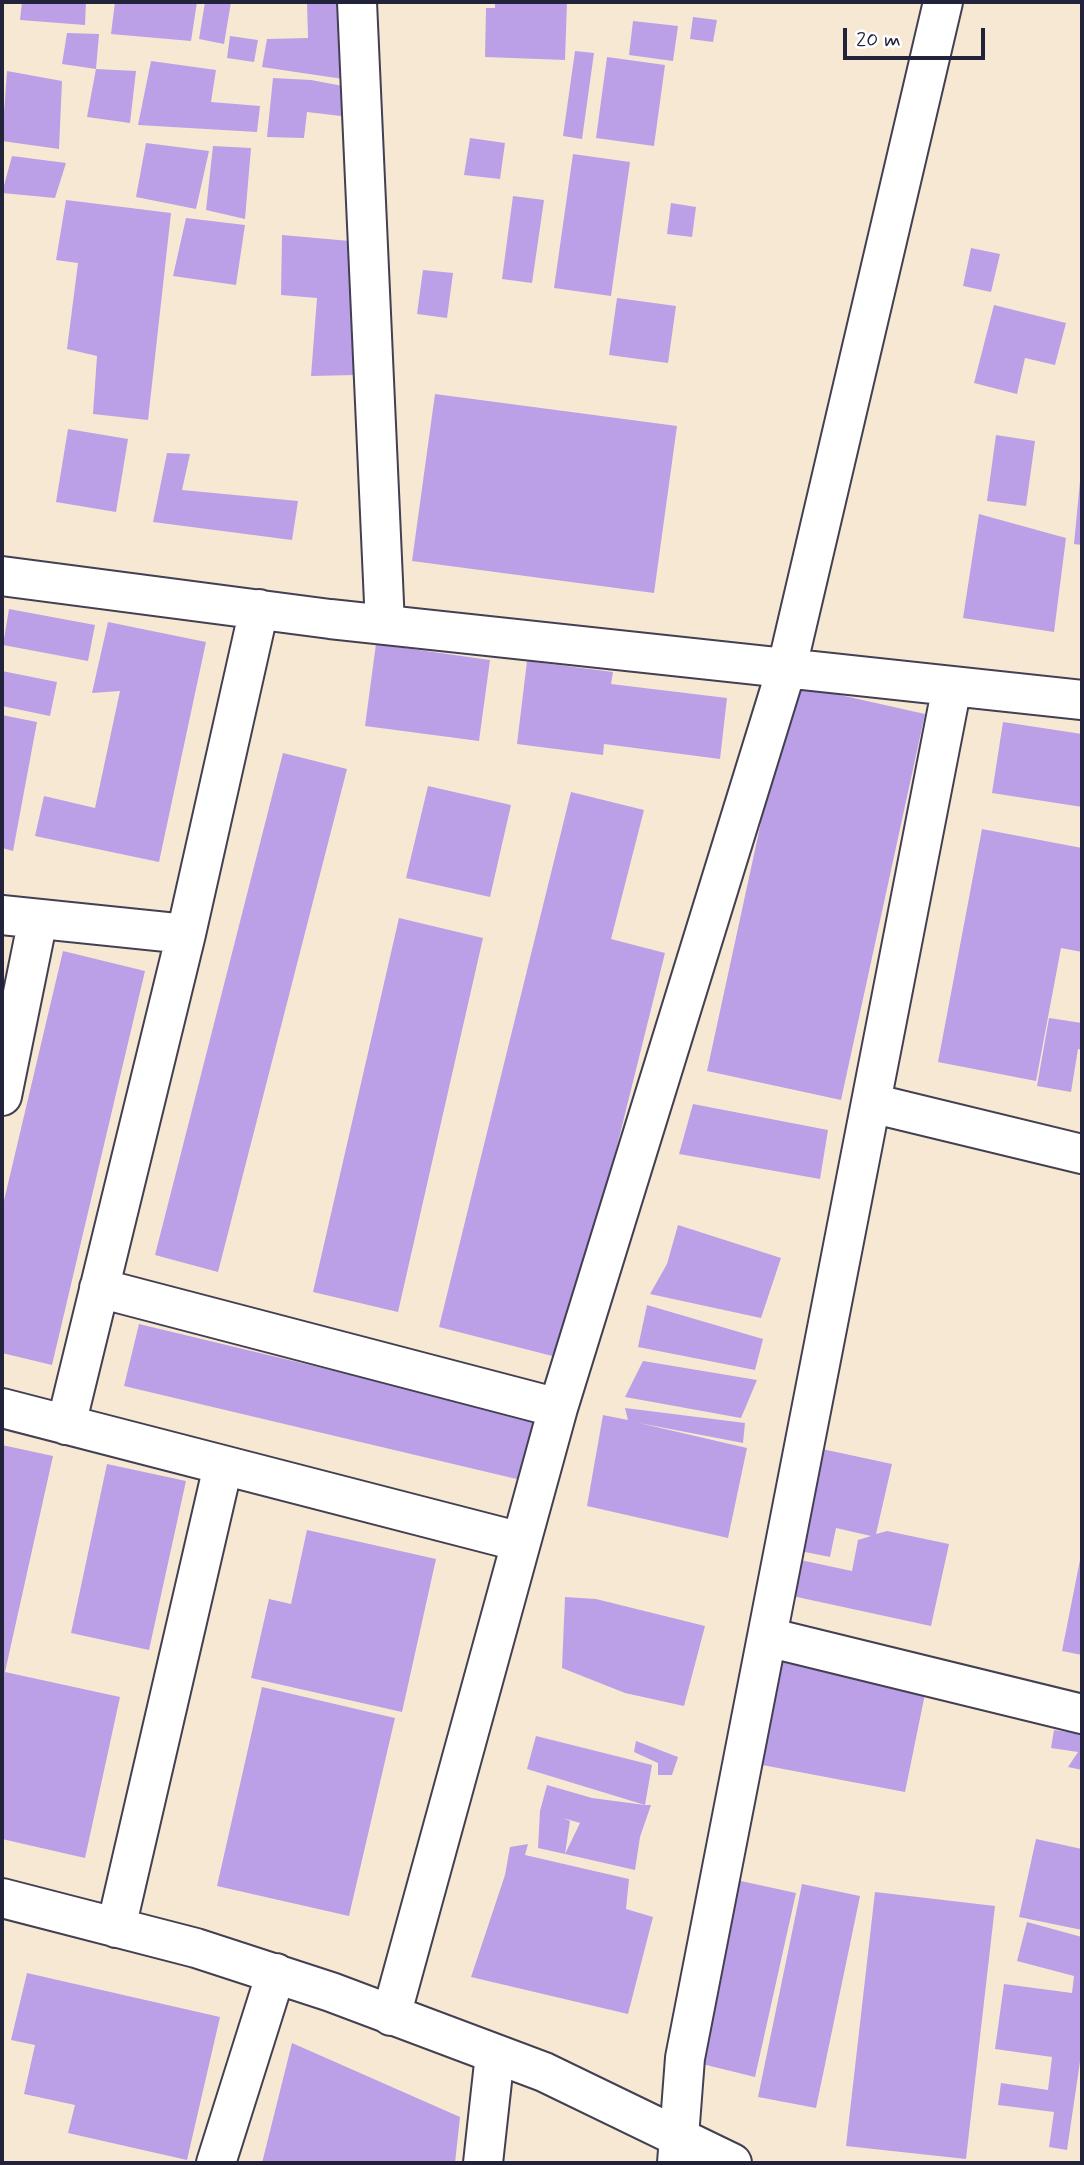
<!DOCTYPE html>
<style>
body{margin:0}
#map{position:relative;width:1084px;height:2165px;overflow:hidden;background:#f7e8d3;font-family:Mynerve,sans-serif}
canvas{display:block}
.frame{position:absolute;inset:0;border:4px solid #22223b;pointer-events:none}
.scale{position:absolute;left:843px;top:28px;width:142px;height:32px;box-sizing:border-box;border:4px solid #22223b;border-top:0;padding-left:9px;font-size:21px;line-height:24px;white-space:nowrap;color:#22223b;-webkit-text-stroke:5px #fff;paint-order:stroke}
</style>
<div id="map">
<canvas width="1084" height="2165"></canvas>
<div class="frame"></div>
<div class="scale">20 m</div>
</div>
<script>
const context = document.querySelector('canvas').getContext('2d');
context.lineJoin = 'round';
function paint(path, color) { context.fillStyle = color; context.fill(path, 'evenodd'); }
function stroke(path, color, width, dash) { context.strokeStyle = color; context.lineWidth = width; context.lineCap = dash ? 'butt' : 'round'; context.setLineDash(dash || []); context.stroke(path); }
const building = new Path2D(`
 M22 2H86L85 25 20 20Z
 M115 2H197L191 41 111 34Z
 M205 2H231L224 44 199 39Z
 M307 2H341L343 79 262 67 267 39 308 38Z
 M495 2H567L565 60 485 57 486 8H495Z
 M693 17 717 20 713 42 690 39Z
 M633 21 678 26 673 61 629 55Z
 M67 33 99 34 96 69 62 64Z
 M230 36 258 40 254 62 227 58Z
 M575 51 594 53 582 139 563 136Z
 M607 57 665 65 654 146 596 138Z
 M151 61 216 70 211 102 260 106 257 132 138 125Z
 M96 69 136 71 130 123 87 117Z
 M7 71 62 81 59 149 2 141Z
 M273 78 311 80 343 86 341 116 307 112 304 138 267 137Z
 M470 138 505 143 500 179 464 175Z
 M146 143 209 151 196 209 136 197Z
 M213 146 251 148 245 219 206 210Z
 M573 154 630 162 611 296 554 288Z
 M12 156 66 163 55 198 2 193Z
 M513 196 544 200 532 283 502 279Z
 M66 200 171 213 148 420 93 414 97 356 67 349 78 263 56 260Z
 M671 203 696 207 692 237 667 234Z
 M186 218 245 225 236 285 173 276Z
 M282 235 350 241 355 375 311 376 317 298 281 295Z
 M971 248 1000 254 991 292 963 286Z
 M423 270 453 273 447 318 417 314Z
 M617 298 676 306 668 363 609 355Z
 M994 305 1066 323 1055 365 1025 358 1017 394 974 383Z
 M435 394 677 426 654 593 412 561Z
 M68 429 128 439 116 512 56 502Z
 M996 435 1035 441 1026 506 987 501Z
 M167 453 190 454 182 490 298 501 292 540 153 522Z
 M1080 481H1082V545L1074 544Z
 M979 514 1066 538 1054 632 963 618Z
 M9 609 95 625 88 661 3 645Z
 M108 622 206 642 159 862 35 836 44 796 95 808 120 691 92 693Z
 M376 644 490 660 479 741 365 726Z
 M527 661 613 672 611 684 727 698 720 759 604 744 603 755 517 744Z
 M2 671 57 682 50 716 2 706Z
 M791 684 925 714 841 1100 707 1071Z
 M2 715 37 722 13 851 2 848Z
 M1003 722 1082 734V807L992 793Z
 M283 753 347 769 218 1272 155 1255Z
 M428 786 511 805 490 897 406 878Z
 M571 792 644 810 611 939 665 953 564 1359 439 1327Z
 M982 829 1082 848V952L1061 948 1036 1081 938 1062Z
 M399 918 483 938 398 1312 313 1292Z
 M63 951 145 971 52 1365 2 1353V1209Z
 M1049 1018 1082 1023V1050L1078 1049 1071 1092 1037 1086Z
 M693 1104 828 1130 820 1179 679 1154Z
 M678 1225 781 1258 761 1318 650 1294 667 1264Z
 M647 1305 763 1339 755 1370 638 1347Z
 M139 1324 539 1420 525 1481 124 1386Z
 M643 1361 757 1380 741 1418 625 1397Z
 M625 1408 745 1423 743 1443 639 1423 747 1448 728 1538 587 1506 603 1415 628 1420Z
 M2 1445 53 1456 5 1672 120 1697 85 1858 2 1839Z
 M822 1449 892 1464 876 1534 887 1531 949 1544 931 1626 783 1594 791 1558 852 1571 858 1540 871 1536 836 1528 830 1557 800 1551Z
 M107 1464 186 1481 149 1650 71 1633Z
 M307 1530 436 1559 402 1712 251 1678 269 1599 291 1604Z
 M1081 1555H1082V1655L1062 1651Z
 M565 1597 596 1599 705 1626 684 1706 625 1693 562 1668Z
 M779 1653 926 1689 905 1792 757 1764Z
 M262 1687 395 1718 349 1916 217 1886Z
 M1054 1730 1082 1734V1770L1068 1767 1078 1752 1051 1748Z
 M536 1736 652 1765 645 1805H651L640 1837 635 1870 565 1854 580 1823 563 1818 570 1821 565 1854 538 1848 540 1811 547 1785 592 1798 645 1805 527 1769Z
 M636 1741 678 1757 672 1775H658V1763L634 1752Z
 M1036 1839 1082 1849V1930L1019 1917Z
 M528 1844 525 1855 629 1879 626 1909 653 1917 628 2014 471 1977 505 1875 510 1847Z
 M727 1878 796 1893 755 2077 686 2060Z
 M802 1884 860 1896 816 2108 758 2097Z
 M875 1892 995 1906 966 2159 846 2146Z
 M1027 1922 1082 1937V2048L1067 2150 1049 2147 1054 2112 998 2105 1001 2083 1048 2090 1052 2057 995 2049 1004 1984 1072 1993 1074 1976 1017 1961Z
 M27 1973 220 2017 187 2160 68 2133 75 2105 24 2094 35 2045 11 2040Z
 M292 2043 460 2117 455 2163H262Z`);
const minor = new Path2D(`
 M357 2 385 625
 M2 576 330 619 1082 700
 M2 915 186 934
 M2 1096 38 919
 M871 1103 1082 1154
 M99 1288 558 1408
 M2 1408 521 1542
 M66 1425 186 934 259 609
 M767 1637 1082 1714
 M2 1898 196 1948 331 1992 544 2072 732 2163
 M116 1928 223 1466
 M391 2016 558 1408 787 667 943 2
 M216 2163 276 1973
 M483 2163 495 2054
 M677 2163 685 2058 952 686`);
paint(building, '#bba0e7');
stroke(minor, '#424052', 42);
stroke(minor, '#fff', 38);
</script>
